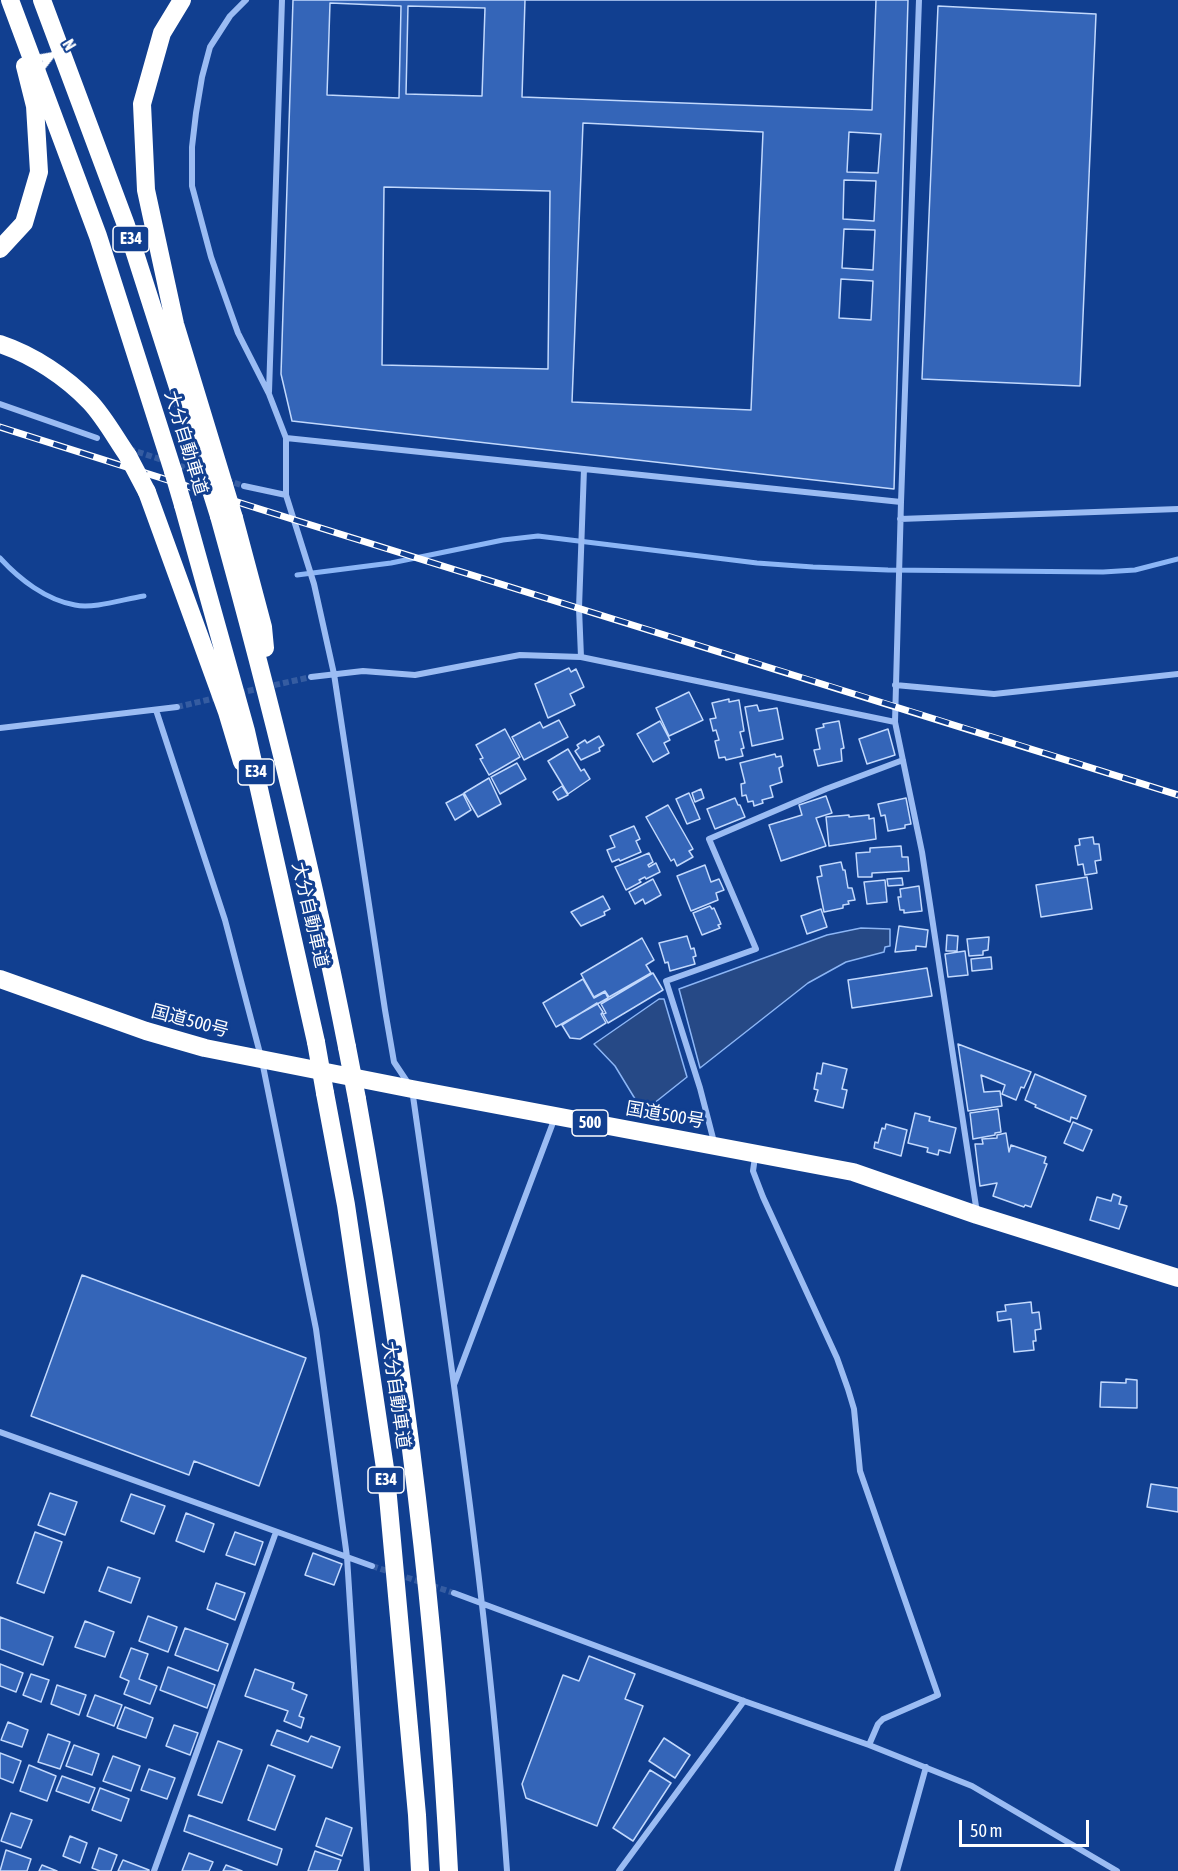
<!DOCTYPE html>
<meta charset="utf-8">
<style>
body{margin:0}
#map{position:relative;width:1178px;height:1871px;overflow:hidden;background:#113f90;font-family:"Asap Condensed",sans-serif}
canvas{display:block}
.north{position:absolute;left:24px;top:24px;width:60px;height:60px;-webkit-text-stroke:4px #113f90;paint-order:stroke;rotate:59deg;font-size:16px;font-weight:700;line-height:24px;text-align:center;color:#fff}
.north::after{content:'';display:block;margin:auto;width:21px;height:27px;background:#fff;clip-path:polygon(50% 0,100% 100%,50% 72%,0 100%)}
.scale{position:absolute;left:959px;top:1820px;width:130px;height:27px;box-sizing:border-box;border:3px solid #fff;border-top:0;padding-left:8px;font-size:18px;line-height:21px;white-space:nowrap;color:#fff;-webkit-text-stroke:4px #113f90;paint-order:stroke}
</style>
<div id="map">
<canvas width="1178" height="1871"></canvas>
<div class="north">N</div>
<div class="scale">50 m</div>
</div>
<script>
const context = document.querySelector('canvas').getContext('2d');
context.lineJoin = 'round';
function paint(path, color) { context.fillStyle = color; context.fill(path, 'evenodd'); }
function stroke(path, color, width, dash) { context.strokeStyle = color; context.lineWidth = width; context.lineCap = dash ? 'butt' : 'round'; context.setLineDash(dash || []); context.stroke(path); }
function drawText(font, color, halo, rows, align = 'center') {
  context.font = font + ' "Asap Condensed","Noto Sans JP",sans-serif'; context.lineWidth = 6; context.setLineDash([]); context.textBaseline = 'middle'; context.strokeStyle = halo; context.fillStyle = color; for (const [text, x, y, turn = 0] of rows) {
    context.save(); context.translate(x, y); context.rotate((+turn || 0) * Math.PI / 180); context.textAlign = isNaN(turn) ? turn : align; if (halo) context.strokeText(text, 0, 0); context.fillText(text, 0, 0); context.restore();
  }
}
const water = new Path2D(`
 M861 928 890 929V946L885 947 884 952 846 962 808 983 700 1068 679 989 827 935Z
 M659 999H664L687 1077 643 1112 615 1066 594 1044Z`);
const stream = new Path2D(`
 M0 558C19 579 46 600 75 605 94 609 124 599 144 596
 M297 575 391 563 503 540 538 536 757 563 813 567 888 570 1103 572 1135 570 1178 559`);
const building = new Path2D(`
 M293 0H908L894 489 292 421 281 374Z
 M525 0H876L872 110 522 97Z
 M330 3 401 6 399 98 327 95Z
 M408 6 485 8 482 96 406 94Z
 M938 6 1096 14 1080 386 922 379Z
 M583 123 763 132 751 410 572 402Z
 M849 132 881 134 878 173 847 172Z
 M844 180 876 181 874 221 843 219Z
 M384 187 550 191 548 369 382 365Z
 M844 229 875 230 873 270 842 268Z
 M841 279 873 281 871 320 839 318Z
 M569 668 571 672 576 669 584 687 570 694 575 705 548 718 535 684Z
 M689 692 703 720 669 736 656 708Z
 M729 699V702L739 700 744 731 740 732 744 748 741 749 743 756 726 760 725 757 719 758 715 741 719 740 716 730 713 731 710 719 716 718 712 703Z
 M757 705 759 711 777 708 783 739 752 746 745 707Z
 M559 720 568 737 524 760 512 737 540 722 543 728Z
 M660 721 670 740 664 743 669 753 653 762 637 734Z
 M839 721 844 748 841 749 842 761 818 766 814 750 820 749 816 729 824 727 823 724Z
 M505 729 520 757 489 775 480 759 483 758 476 745Z
 M888 729 895 755 867 764 859 739Z
 M599 736 604 745 599 748 600 751 581 760 575 751 579 748 577 745 585 740 587 743Z
 M568 749 581 771 584 769 590 779 568 794 548 761Z
 M775 754 776 757 781 756 783 766 779 768 782 782 770 786 773 797 762 800 763 803 754 806 753 801 748 802 746 795 742 796 741 784 745 783 740 763Z
 M517 763 526 779 500 794 491 777Z
 M489 778 501 804 478 817 464 793Z
 M562 786 568 795 558 800 553 792Z
 M701 789 704 798 695 802 692 793Z
 M689 793 700 819 687 824 676 799Z
 M463 794 471 810 455 820 446 803Z
 M826 796 832 813 816 818 826 846 781 861 769 825 802 815 799 805Z
 M735 798 738 805H740L745 817 715 829 707 809Z
 M906 798 911 824 905 825V828L888 831 885 815 881 816 878 804Z
 M668 805 693 849 689 851 693 857 677 866 674 859 671 861 646 817Z
 M849 815V817L869 815V819L874 818 876 839 829 846 826 817Z
 M634 826 640 839 636 841 641 852 620 861 619 859 612 862 607 850 615 847 610 836Z
 M1093 837 1094 844H1099L1101 860 1095 861 1097 873 1085 875 1083 864 1078 865 1075 846 1080 845 1079 839Z
 M901 846 902 857H908L909 871 872 873V877H858L856 853 870 852V848Z
 M649 853 653 862 648 865 649 867 656 863 660 872 646 879 645 877 639 880 641 882 626 890 615 867Z
 M841 862 843 870H845L848 888H852L855 900 848 901 849 904 843 905V908L824 912 817 877 822 876 820 866Z
 M705 865 711 882 719 879 724 890 716 893 718 900 691 911 677 876Z
 M1087 877 1092 909 1041 917 1036 885Z
 M902 878 903 885 888 886 887 879Z
 M653 879 661 895 645 904 643 899 635 904 629 892Z
 M885 880 887 902 867 904 864 882Z
 M919 886 922 911 904 913V910H900L898 897H901L900 889Z
 M603 896 610 909 604 912 605 915 581 926 571 912Z
 M710 906 712 909 714 908 721 924 718 925 720 928 702 935 693 913Z
 M821 909 827 927 807 934 801 916Z
 M899 926 928 930 926 947 916 946V950L895 952Z
 M947 935 958 936 957 951H946Z
 M687 936 691 949 694 948 696 956 693 957 695 964 670 971 668 962 665 963 659 943Z
 M989 937 988 950 983 951V955L969 956 967 939Z
 M642 938 654 960 646 965 651 973 609 997 605 991 594 997 581 974Z
 M965 951 968 975 948 977 945 954Z
 M991 957 992 969 972 971 971 959Z
 M927 968 932 996 852 1008 848 980Z
 M653 973 663 990 608 1023 603 1014 606 1013 601 1004Z
 M583 979 594 998 605 992 608 998 556 1027 543 1003Z
 M597 1003 603 1012 601 1014 606 1023 580 1039 570 1038 562 1025Z
 M958 1044 1031 1072 1024 1088 1021 1087 1016 1100 1002 1094 1005 1085 981 1075 984 1092 1000 1091 1002 1106 968 1111Z
 M823 1063 847 1069 842 1089 847 1090 843 1108 815 1101 818 1090 814 1089 817 1073 821 1074Z
 M1035 1074 1086 1096 1077 1119 1071 1117 1070 1122 1035 1107 1036 1105 1025 1100Z
 M998 1109 1001 1132 995 1133V1135L973 1139 970 1113Z
 M915 1113 930 1117 929 1121 956 1128 950 1153 939 1150 938 1155 927 1152 928 1148 908 1143Z
 M1073 1122 1092 1130 1083 1151 1064 1143Z
 M886 1124 907 1130 901 1156 874 1148 875 1142 878 1143 882 1128 885 1129Z
 M1006 1133 1009 1152 1011 1145 1046 1157 1044 1163 1047 1164 1031 1207 1025 1205 1024 1207 993 1196 997 1183 980 1186 975 1144H983L982 1139 997 1138V1135Z
 M1113 1194 1121 1197 1119 1204 1127 1206 1119 1229 1090 1220 1097 1197 1111 1201Z
 M82 1275 306 1358 259 1486 194 1461 189 1475 31 1416Z
 M1031 1302 1032 1313 1039 1312 1041 1329 1035 1330 1036 1341H1033L1034 1350 1014 1352 1011 1319 998 1321 997 1312 1006 1311 1005 1305Z
 M1126 1379 1137 1380V1408L1100 1407 1101 1382 1126 1383Z
 M1151 1484 1178 1488V1512L1147 1507Z
 M50 1493 77 1502 65 1535 38 1525Z
 M131 1494 165 1506 154 1534 121 1521Z
 M186 1513 214 1524 204 1552 176 1541Z
 M35 1532 62 1542 44 1593 17 1583Z
 M235 1532 263 1542 255 1565 226 1555Z
 M313 1553 342 1564 334 1585 305 1575Z
 M108 1567 140 1578 131 1603 99 1591Z
 M216 1583 245 1593 235 1620 207 1609Z
 M148 1616 177 1627 168 1652 139 1641Z
 M0 1617 53 1637 43 1665 0 1649Z
 M85 1621 114 1632 105 1657 75 1647Z
 M185 1628 228 1644 218 1671 175 1655Z
 M131 1648 148 1654 139 1679 157 1686 150 1704 124 1694 129 1681 120 1677Z
 M589 1656 635 1674 625 1699 643 1706 597 1826 526 1798 522 1784 563 1675 579 1681Z
 M0 1664 23 1673 16 1692 0 1686Z
 M168 1667 215 1685 207 1708 160 1690Z
 M255 1669 294 1683 292 1689 307 1695 299 1716 304 1718 301 1728 284 1721 288 1711 245 1696Z
 M31 1674 49 1680 41 1702 23 1695Z
 M57 1685 86 1695 79 1715 51 1704Z
 M95 1695 122 1705 114 1726 87 1716Z
 M125 1707 153 1718 146 1738 117 1728Z
 M8 1722 28 1730 22 1747 1 1740Z
 M174 1725 198 1733 190 1755 166 1746Z
 M277 1730 308 1742 311 1736 340 1747 332 1768 271 1745Z
 M48 1734 70 1742 60 1769 38 1762Z
 M664 1738 690 1755 675 1778 649 1761Z
 M218 1741 242 1750 222 1803 198 1795Z
 M74 1745 99 1754 92 1775 66 1766Z
 M0 1753 21 1761 13 1783 0 1778Z
 M113 1756 140 1766 131 1791 103 1781Z
 M29 1765 56 1776 47 1801 20 1791Z
 M268 1765 295 1776 275 1830 248 1820Z
 M149 1769 175 1778 167 1799 141 1790Z
 M650 1770 671 1783 633 1841 613 1828Z
 M62 1776 95 1788 89 1803 56 1791Z
 M100 1788 129 1799 121 1821 92 1810Z
 M11 1813 32 1820 21 1848 1 1841Z
 M189 1815 282 1849 277 1865 184 1831Z
 M326 1818 352 1828 342 1856 316 1846Z
 M70 1836 87 1843 80 1863 63 1856Z
 M99 1848 117 1855 111 1871H100L92 1868Z
 M6 1850 31 1859 27 1871H0Z
 M315 1851 341 1860 337 1871H308Z
 M189 1853 213 1862 209 1871H182Z
 M123 1860 149 1870V1871H118Z
 M42 1865 57 1871H39Z
 M226 1865 242 1871H223Z`);
const streetTunnel = new Path2D(`
 M129 449 202 473
 M226 480 244 486
 M239 693 311 677
 M177 707 220 697
 M372 1566 454 1593`);
const street = new Path2D(`
 M246 0 230 16 210 47 202 77 196 113 192 147V186L211 257 238 333 269 394 286 438V495L314 584 334 674 385 1010 394 1062 412 1089C449 1349 489 1609 507 1871
 M919 0 901 502 895 722 922 852 977 1213
 M269 392 282 0
 M0 404 97 438
 M286 438 901 502
 M244 486 286 495
 M900 519 1178 509
 M581 657 579 608 584 469
 M311 677 363 671 415 675 520 655 581 657 895 722
 M895 685 994 694 1178 674
 M156 710 225 920 262 1061 316 1329 347 1557 367 1871
 M0 728 177 707
 M714 1142 700 1088 666 981 756 949 709 839 826 789 903 760
 M755 1157 753 1171 763 1197 837 1358 848 1389 854 1409 860 1471 938 1695 883 1719 878 1724 869 1745
 M454 1385 554 1120
 M0 1432 372 1566
 M454 1593 744 1701 869 1745 972 1786 1117 1871
 M154 1871 276 1532
 M619 1871 744 1701
 M897 1871 926 1767`);
const highway = new Path2D(`
 M10 0 98 236 173 471
 M42 0 126 225 208 481
 M182 0 162 33 142 104 146 190 175 324 224 485
 M0 249 24 223 39 172 35 106 25 66
 M0 344C33 355 66 377 90 402 105 418 116 439 128 456
 M147 492 227 712 242 762
 M183 505 246 731 316 1042
 M219 516C268 692 312 868 347 1047
 M234 518 263 627 265 648
 M0 979 146 1031 205 1048 412 1089 853 1172 977 1215 1178 1278
 M325 1093 346 1205 386 1475 417 1815 420 1871
 M357 1099C403 1355 436 1612 449 1871`);
const rail = new Path2D(`
 M0 427C392 552 786 671 1178 795`);
const highwayBridge = new Path2D(`
 M128 456 147 492
 M173 471 183 505
 M208 481 219 516
 M224 485 234 518
 M316 1042 325 1093
 M347 1047 357 1099`);
const shields = [
 [131,239,36],
 [256,772,36],
 [590,1123,36],
 [386,1480,36]
];
const shieldNames = [
 ["E34",131,239],
 ["E34",256,772],
 ["500",590,1123],
 ["E34",386,1480]
];
const streetNames = [
 ["大分自動車道",186,443,73],
 ["大分自動車道",310,915,77],
 ["国道500号",190,1021,15],
 ["国道500号",665,1115,10],
 ["大分自動車道",396,1395,82]
];
paint(water, '#264986');
stroke(water, '#8cb6f6', 1.5);
stroke(stream, '#8cb6f6', 5);
paint(building, '#3465b8');
stroke(building, '#c2d9fd', 1.5);
stroke(streetTunnel, '#355ca1', 6, [6, 3]);
stroke(street, '#9bbcf3', 6);
stroke(highway, '#fff', 18);
stroke(rail, '#fff', 7);
stroke(rail, '#113f90', 4.5, [14]);
stroke(highwayBridge, '#fff', 18);
for (const [x, y, w] of shields) { const box = new Path2D(); box.roundRect(x - w / 2, y - 13, w, 26, 4.5); context.fillStyle = '#113f90'; context.fill(box); stroke(box, '#fff', 1.5); }
drawText('bold 16px', '#fff', null, shieldNames);
drawText('18px', '#fff', '#113f90', streetNames);
</script>
